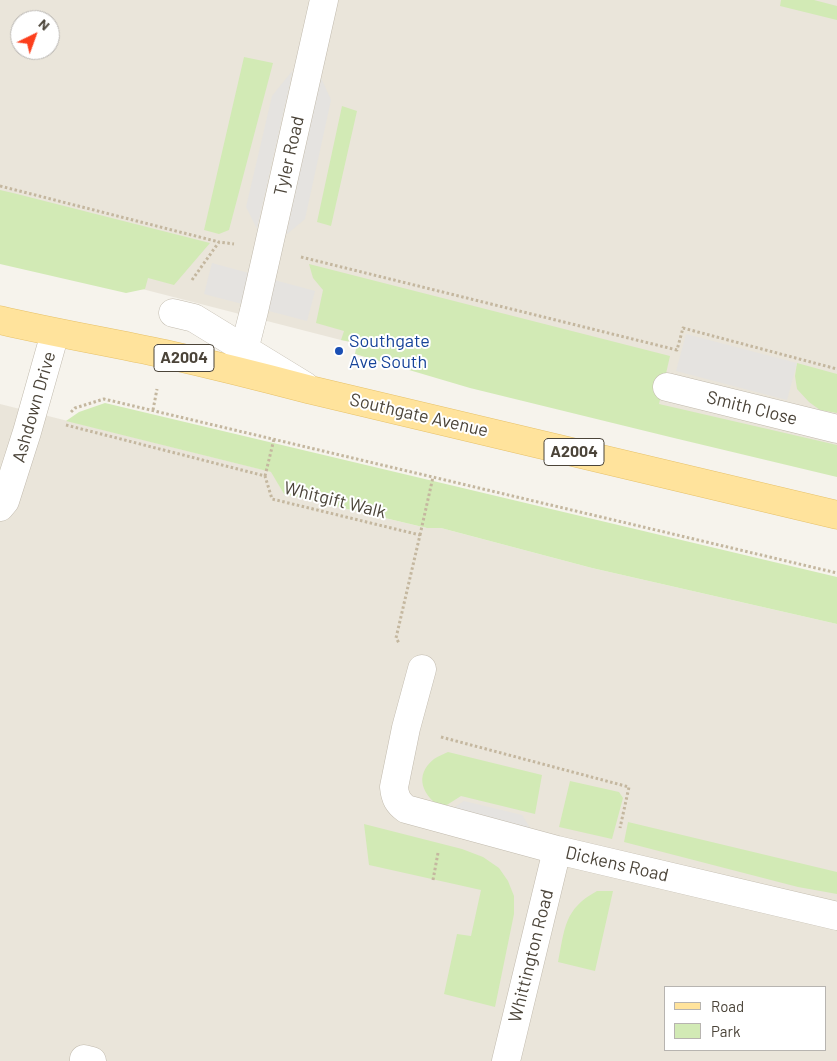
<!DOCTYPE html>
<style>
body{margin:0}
#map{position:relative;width:837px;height:1061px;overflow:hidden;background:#f6f3ec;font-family:Barlow,sans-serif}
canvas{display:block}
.legend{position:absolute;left:664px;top:986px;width:162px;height:65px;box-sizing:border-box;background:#fff;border:1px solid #b7b4b0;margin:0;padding:6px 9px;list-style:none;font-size:15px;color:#4b4439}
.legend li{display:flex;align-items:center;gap:10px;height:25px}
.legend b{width:25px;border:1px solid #b7b4b0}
.north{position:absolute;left:10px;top:10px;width:50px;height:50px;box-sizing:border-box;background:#fff;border:1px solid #b7b4b0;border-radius:50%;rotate:42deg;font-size:14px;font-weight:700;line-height:20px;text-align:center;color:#4b4439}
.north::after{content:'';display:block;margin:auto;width:18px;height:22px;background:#fc3f1d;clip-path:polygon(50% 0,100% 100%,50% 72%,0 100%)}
</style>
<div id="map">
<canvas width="837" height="1061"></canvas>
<ul class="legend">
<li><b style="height:6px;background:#ffe39c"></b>Road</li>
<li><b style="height:14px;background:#d2eab5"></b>Park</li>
</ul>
<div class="north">N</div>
</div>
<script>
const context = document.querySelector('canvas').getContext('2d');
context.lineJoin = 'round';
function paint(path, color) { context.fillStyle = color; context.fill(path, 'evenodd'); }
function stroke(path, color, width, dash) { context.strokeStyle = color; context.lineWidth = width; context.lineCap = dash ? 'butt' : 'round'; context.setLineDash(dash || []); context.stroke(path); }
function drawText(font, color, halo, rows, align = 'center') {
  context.font = font + ' Barlow,sans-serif'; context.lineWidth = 4; context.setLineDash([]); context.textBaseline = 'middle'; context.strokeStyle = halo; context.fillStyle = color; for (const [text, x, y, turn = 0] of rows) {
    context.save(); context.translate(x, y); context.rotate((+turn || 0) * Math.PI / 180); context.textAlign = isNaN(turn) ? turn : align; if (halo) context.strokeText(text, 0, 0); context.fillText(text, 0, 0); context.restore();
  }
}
const residential = new Path2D(`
 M0 0H837V461L341 340 72 271 0 250ZM20 20H50V50H20Z
 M0 404 272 472 284 494 427 528H441L592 568 837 624V1061H0ZM666 987H826V1050H666Z`);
const green = new Path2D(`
 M781 0H814L837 6V20L780 6Z
 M244 57 273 63 229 230 219 234 204 230Z
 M342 106 357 111 331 226 317 222Z
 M0 190 13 193 210 243 174 285 148 278 145 289 126 293 0 264Z
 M309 264 670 356 659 404 837 445V477L674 438 470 388 355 354 357 343 341 340 344 331 316 323 323 290 313 278Z
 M797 363 837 374V413L820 410 809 402 797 389 795 376Z
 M105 403 837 577V624L592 568 441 528H427L284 494 271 472 66 421 79 412Z
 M448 752 542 775 535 814 461 796 442 808C423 796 413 776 434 759 438 756 444 754 448 752Z
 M570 781 619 792 623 798 612 839 559 827Z
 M628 822 837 872V894L798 887 624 842Z
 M364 824 462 849 483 857 499 868 508 881 514 896V914L495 1007 444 994 457 934 471 936 481 890 369 865Z
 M597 891H613L595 971 558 962C565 928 564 909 597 891Z`);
const parking = new Path2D(`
 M293 70 257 229 246 207 272 96Z
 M321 78 331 100 305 219 286 235Z
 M212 263 315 291 307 321 204 294Z
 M686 334 797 363 787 400 676 371Z
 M464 801 522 815 534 834 449 811Z`);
const path = new Path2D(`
 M0 186 219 242
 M301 257 677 350 683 328 837 369
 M192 280 219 242 234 244
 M153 410 157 389
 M71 412 75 408 104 399 837 573
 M66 425 265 476 272 499 420 535 396 638 399 643
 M265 476 274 439
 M420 535 433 477
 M441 737 629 787 620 828
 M433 880 438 853`);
const minor = new Path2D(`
 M173 313 194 318 305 386
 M239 370 254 311 324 0
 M667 387 837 429
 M0 507 5 501 27 432 55 333
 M422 669 406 728 394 787C395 798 398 803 406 809L557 850 837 916
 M84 1059 92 1061
 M506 1061 557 850`);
const major = new Path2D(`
 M0 320C55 333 110 342 165 354 214 365 262 377 311 390L837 515`);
const markers = [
 [339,351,5,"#1a4fb4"]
];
const shields = [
 [184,358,60],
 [574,452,60]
];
const shieldNames = [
 ["A2004",184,358],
 ["A2004",574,452]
];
const streetNames = [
 ["Tyler Road",289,156,-77],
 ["Ashdown Drive",34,407,-74],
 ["Smith Close",752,408,14],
 ["Southgate Avenue",419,415,13],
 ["Whitgift Walk",335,500,14],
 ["Dickens Road",617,864,13],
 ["Whittington Road",531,956,-76]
];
const transitNames = [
 ["Southgate",349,341],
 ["Ave South",349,362]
];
paint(residential, '#eae5da');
paint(green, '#d2eab5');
paint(parking, '#e5e3e0');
stroke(minor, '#c2bbae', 29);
stroke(major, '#e6c16a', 29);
stroke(path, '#c4b79f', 3, [2.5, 2.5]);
stroke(minor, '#fff', 28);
stroke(major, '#ffe39c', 28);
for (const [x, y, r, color] of markers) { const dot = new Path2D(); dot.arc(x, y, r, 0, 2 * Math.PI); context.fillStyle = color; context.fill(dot); stroke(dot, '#fff', 2); }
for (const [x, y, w] of shields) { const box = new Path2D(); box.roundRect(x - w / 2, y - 13.5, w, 27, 4); context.fillStyle = '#fff'; context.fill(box); stroke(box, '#4b4439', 1); }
drawText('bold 16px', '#4b4439', null, shieldNames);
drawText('18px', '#4b4439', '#fff', streetNames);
drawText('18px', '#164399', '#fff', transitNames, 'left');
</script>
